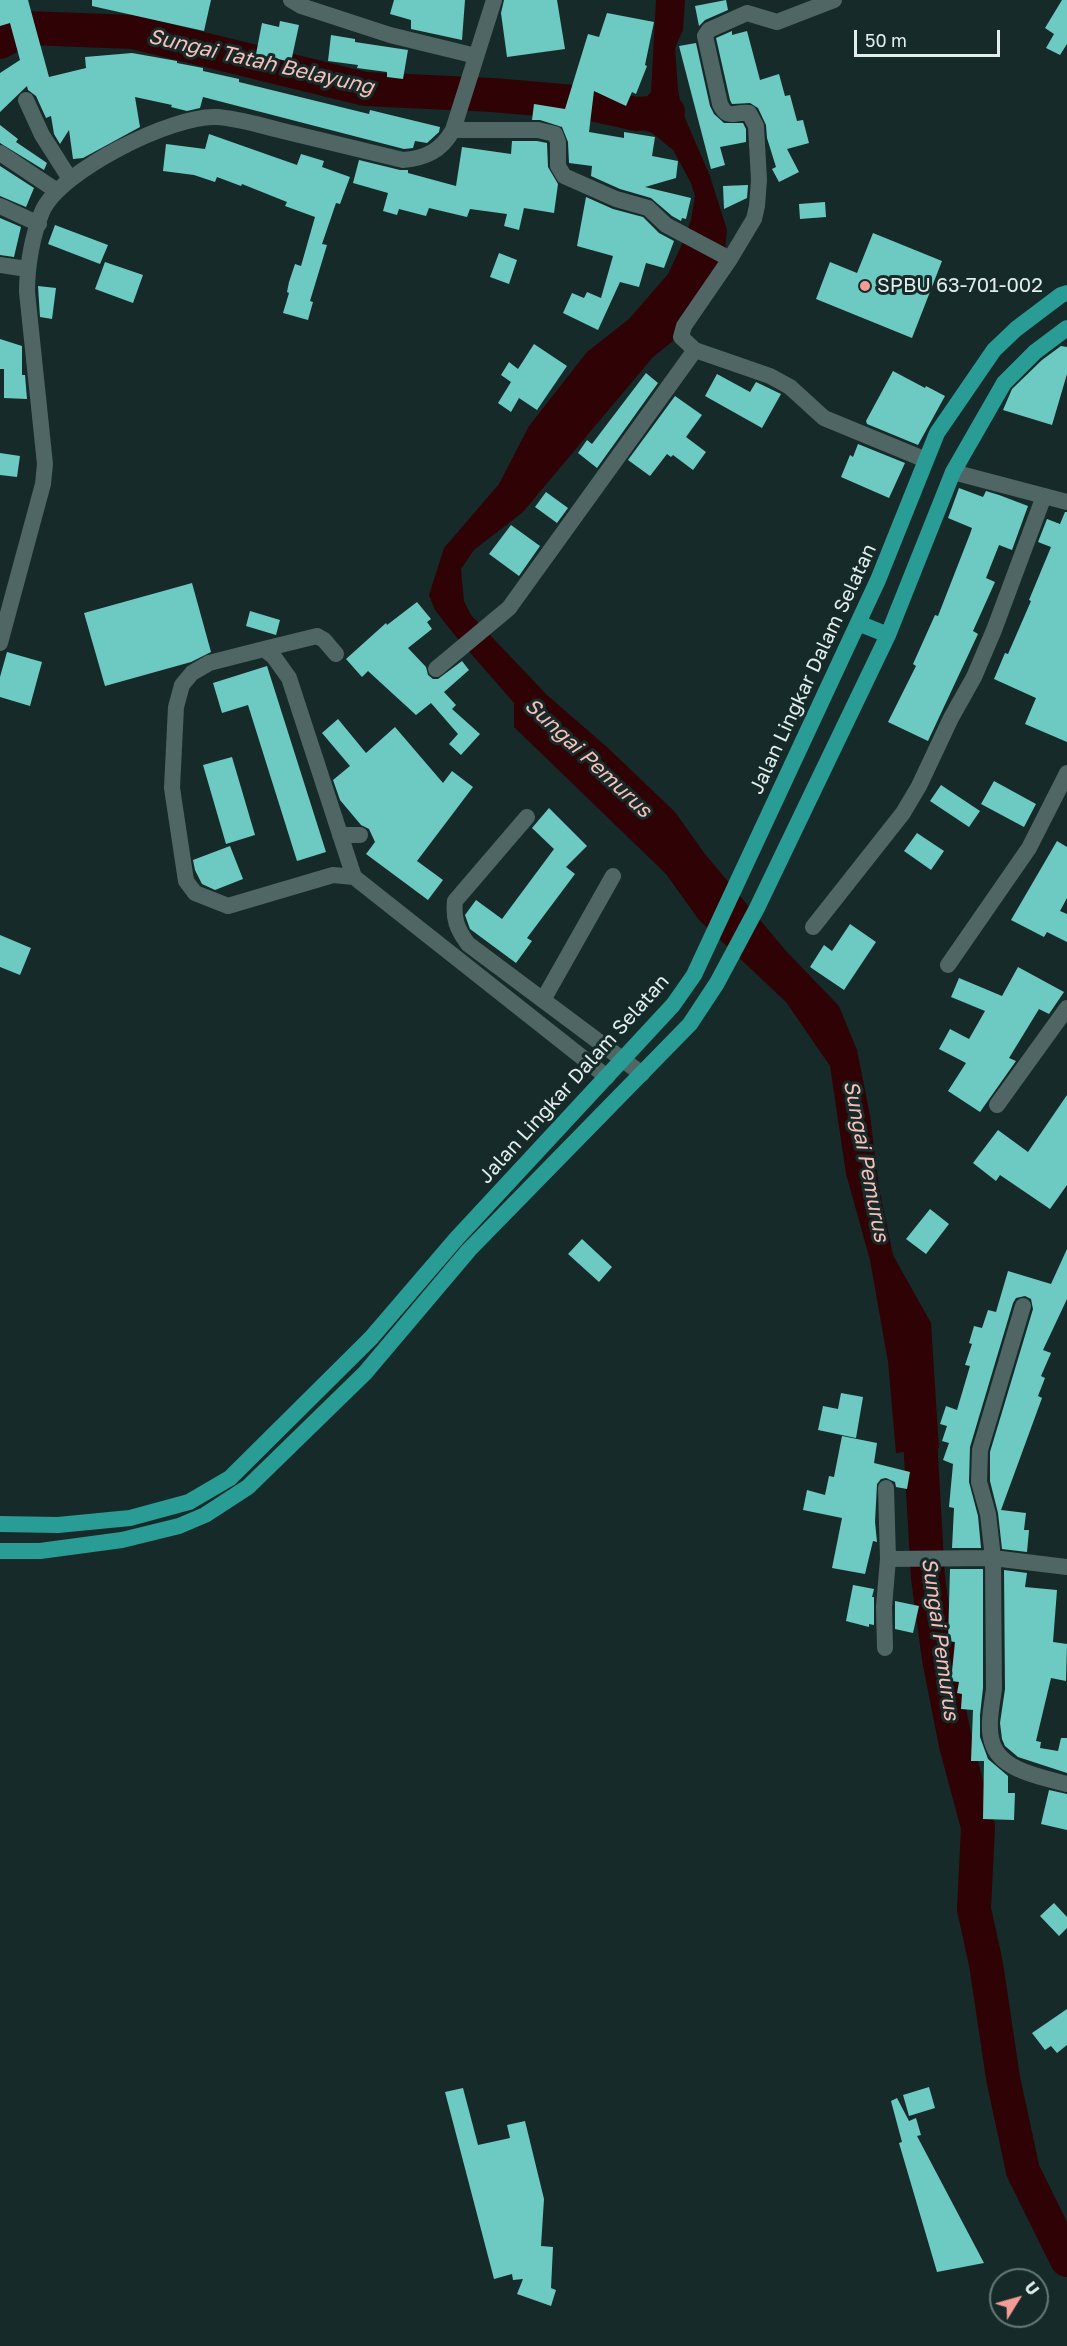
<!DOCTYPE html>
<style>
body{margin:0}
#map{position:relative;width:1067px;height:2346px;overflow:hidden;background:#162b29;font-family:"Golos Text",sans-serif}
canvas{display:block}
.north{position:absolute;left:989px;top:2268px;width:60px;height:60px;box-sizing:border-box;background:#162b29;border:2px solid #677977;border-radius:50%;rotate:53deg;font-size:16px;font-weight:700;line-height:24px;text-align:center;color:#e1eeec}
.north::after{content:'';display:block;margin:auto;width:21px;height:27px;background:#f59c96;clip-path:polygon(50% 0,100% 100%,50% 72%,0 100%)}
.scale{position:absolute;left:854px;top:30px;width:146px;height:27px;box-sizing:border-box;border:3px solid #e1eeec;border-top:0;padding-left:8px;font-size:18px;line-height:21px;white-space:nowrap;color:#e1eeec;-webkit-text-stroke:4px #162b29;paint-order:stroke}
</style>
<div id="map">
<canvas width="1067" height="2346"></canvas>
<div class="north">U</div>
<div class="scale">50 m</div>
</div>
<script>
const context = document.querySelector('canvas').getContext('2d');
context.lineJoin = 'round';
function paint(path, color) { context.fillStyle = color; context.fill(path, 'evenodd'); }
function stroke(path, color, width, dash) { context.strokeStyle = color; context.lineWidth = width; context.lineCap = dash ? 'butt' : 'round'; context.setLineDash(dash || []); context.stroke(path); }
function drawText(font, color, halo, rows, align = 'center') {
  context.font = font + ' "Golos Text",sans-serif'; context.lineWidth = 6; context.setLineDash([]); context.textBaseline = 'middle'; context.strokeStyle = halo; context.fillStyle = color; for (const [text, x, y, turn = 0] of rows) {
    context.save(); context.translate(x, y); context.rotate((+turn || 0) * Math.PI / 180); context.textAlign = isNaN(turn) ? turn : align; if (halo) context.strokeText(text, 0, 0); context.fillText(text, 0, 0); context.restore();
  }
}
const water = new Path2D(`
 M656 0H685L683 30 675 48 678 89 682 111 710 176 727 230 725 251 673 341 653 357 523 512 474 550 461 569 464 601 471 615 547 695 608 748 675 812 705 854 786 951 839 1006 857 1050 870 1115 879 1188 893 1255 931 1323 939 1448 896 1453 888 1362 870 1260 846 1174 830 1066 786 1002 699 920 666 874 514 727V703L453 633 435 610 429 595 444 548 499 484 529 426 587 352 629 319 668 274 684 240 691 220 695 196 691 183 673 150 652 133 623 123 651 92Z`);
const river = new Path2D(`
 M0 42 27 28 133 32 365 89 492 95 586 103 636 114 668 112
 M918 1404 928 1578 939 1659 956 1745 978 1827 974 1909 986 1964 1003 2078 1023 2171 1067 2260`);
const building = new Path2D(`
 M0 0H28L49 77 86 68 85 57 132 53 177 61V63L203 68V71L239 79V82L369 114 370 110 440 127 439 132 427 143 415 141 413 148 404 149 203 97 200 108 187 111 171 107 172 105 135 97 140 127 83 158 73 159 69 130 60 144 54 134 51 116 46 118 36 96 28 90 27 86 0 112V73L20 60 10 23 0 26Z
 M92 0H211L204 31 92 6Z
 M394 0H465L462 40 411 29V20L390 14Z
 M504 0H557L565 49 507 57 501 13Z
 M726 0 728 10 705 20 699 26 695 6Z
 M1062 0H1067V44L1060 55 1046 48 1054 34 1045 28Z
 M607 13 654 22 645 65 647 66 636 94 632 92 626 106 594 91 589 132 624 138V132L655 137 652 156 678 161 676 178 645 187 691 198 686 219 682 218 681 221 672 216 651 198 620 189 591 176 592 166 569 163 568 142 562 127 540 120H532L534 104 565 109 588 34 599 37Z
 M280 21 299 25 291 62 256 54 262 23 279 27Z
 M732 31V35L747 31 760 80 779 74 785 96 790 95 797 121 803 120 809 143 787 149 799 172 779 182 772 169 776 167 767 138 766 125 758 108 750 103 732 104 730 100 716 38Z
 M331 35 355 39V42L408 50 403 79 387 77V72L357 68 358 65 328 61Z
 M696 43 710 106 714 114 724 123H743L746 129V142L720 147 725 165 711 169 679 46Z
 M0 125 18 139 16 142 47 163 44 170 0 143Z
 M209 134 297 165 301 154 324 161 322 167 350 177 340 204 336 203 322 244 327 245 310 301 313 302 308 320 283 313 289 293 287 292 289 282 295 264 301 266 315 217 285 206 287 202 242 184 241 186 217 177 215 182 194 175 163 171 166 144 205 149Z
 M512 141H537L547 143 548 167 558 184 554 213 524 208 519 230 504 226 507 214 470 209 467 217 429 208 426 216 399 209 397 215 383 211 388 193 353 183 359 160 400 170H408V173L456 186 462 147 511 154Z
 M0 166 34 188 26 207 0 196Z
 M748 185 747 198 724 209 723 186Z
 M586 197 613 209 643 217 659 233 674 241 664 268 646 263 639 287 620 282 598 330 563 313 572 293 584 298 587 292 601 298 613 256 577 246Z
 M825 202 826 217 800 219 799 204Z
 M0 218 21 227 14 257 0 255Z
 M55 225 108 245 100 264 48 244Z
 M873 233 942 261 912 338 816 299 830 262 857 273Z
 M499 253 517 260 509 284 490 277Z
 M105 262 143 275 133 303 95 289Z
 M38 286 56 288 52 319 40 317Z
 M0 339 22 346V375H25L27 399 4 398V369H0Z
 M534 344 567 366 537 410 519 398 511 412 498 403 511 382 501 375 509 362 518 369Z
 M1061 346 1067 347V374L1052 425 1003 410 1012 389 1042 360Z
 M893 371 925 388 926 386 945 396 918 445 867 424 866 421Z
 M646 373 658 383 597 468 578 453 587 440 592 444Z
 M717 374 750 392 756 382 781 394 762 428 705 396Z
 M675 396 702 415 686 437 706 452 693 470 673 455 671 457 667 454 650 476 628 460Z
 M858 444 905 463 889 498 841 477 850 455 853 457Z
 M0 453 20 456 17 477 0 475Z
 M959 488 983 497 986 491 999 495 1028 506 1012 550 999 545 986 578 995 582 973 631 978 634 928 741 888 722 916 666 913 664 935 615 938 616 970 534 972 528 948 518Z
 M546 492 568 508 557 523 535 507Z
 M1065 512H1067V742L1025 724 1036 698 994 679 1005 653 1008 654 1031 601 1029 600 1051 547 1038 542 1047 519 1060 524Z
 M511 525 540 546 519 576 489 554Z
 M192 583 211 652 191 662 105 686 84 613Z
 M417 602 431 619 427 622 432 629 408 648 426 667 428 675 433 679H438L462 661 469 670 444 692 456 705 452 709 480 734 461 755 449 744 458 734 431 703 416 715 368 671 362 677 346 659 386 623 387 625Z
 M250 611 280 620 276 635 246 626Z
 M7 652 42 662 30 706 0 697V677Z
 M267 666 326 852 297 861 248 705 222 713 213 683Z
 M338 719 366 753 395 727 443 783 452 771 473 787 417 861 443 880 428 900 366 854 375 842 369 829 361 825 340 800 333 780 350 766 322 733Z
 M232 757 255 835 226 844 203 765Z
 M994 781 1036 804 1024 827 981 804Z
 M941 785 980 811 969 827 930 801Z
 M549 808 587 846 566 867 575 874 527 938 532 941 516 963 470 929 465 915 476 900 502 919 554 849 532 828Z
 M917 833 944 851 931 870 904 851Z
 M1057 841 1067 847V898L1060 911 1067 914V942L1047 932 1044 937 1011 920Z
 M230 846 243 879 215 890 202 884 195 870 193 860Z
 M850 924 876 942 844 990 810 967 824 945 832 951Z
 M0 935 31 948 20 975 0 967Z
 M1018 967 1064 992 1049 1014 1039 1009 1009 1058 1016 1061 980 1112 948 1091 966 1063 939 1049 950 1029 969 1039 985 1011 951 997 959 978 1002 996Z
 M1067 1095V1185L1050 1209 1000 1175 996 1181 973 1163 998 1130 1028 1152Z
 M930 1209 949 1224 926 1254 906 1239Z
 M582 1239 612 1267 599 1282 568 1254Z
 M1067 1249V1299L1043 1350 1051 1353 1041 1376 1045 1378 1038 1396 1042 1398 1001 1510 1026 1513 1024 1530H1029L1027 1552 1002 1549 998 1513 990 1481V1452L1033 1309 1031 1299 1025 1296 1016 1298 1013 1303 970 1447 969 1482 978 1516 981 1548H952L954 1508 949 1507 953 1464 943 1460 949 1443 942 1441 947 1426 940 1424 946 1406 957 1410 970 1366 965 1365 972 1344 969 1343 974 1326 982 1328 988 1310 996 1312 1008 1271 1051 1284Z
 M841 1393 863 1397 856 1438 818 1430 823 1406 838 1409Z
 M842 1436 877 1443 874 1463 910 1472 907 1489 896 1487 895 1482 886 1478 881 1479 877 1484 875 1522 877 1542 873 1541 865 1574 832 1568 842 1518 803 1510 807 1490 825 1495 829 1476 834 1477Z
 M950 1569H983V1688L980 1715V1737L988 1759 1008 1776V1793H1015L1014 1820 983 1819 984 1761H971L973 1710 961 1709 962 1694 957 1693 959 1682 951 1681 955 1642 948 1641Z
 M1004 1570 1027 1573 1025 1587 1057 1590 1053 1642 1067 1644 1066 1681 1051 1678 1036 1741 1041 1742 1040 1748 1058 1751 1061 1738H1067V1773L1018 1757 1005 1746 1002 1739 1000 1723 1005 1689Z
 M853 1585 874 1589 872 1597H874V1625L869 1624V1627L846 1621Z
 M895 1601 919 1606 913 1633 895 1629Z
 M1049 1790 1067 1794V1830L1041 1824Z
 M1054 1903 1067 1917V1928L1059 1936 1040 1916Z
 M1067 2009V2045L1057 2053 1051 2046 1045 2050 1032 2033Z
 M929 2087 935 2108 909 2116 903 2095Z
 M463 2088 478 2145 510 2138 507 2125 525 2121 544 2199 541 2246 553 2247 551 2288 556 2290 551 2306 517 2294 523 2279 513 2280 512 2274 494 2279 445 2092Z
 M897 2098 909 2121 916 2118 921 2135 917 2136 984 2263 937 2272 899 2143 902 2142 891 2101Z`);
const minor = new Path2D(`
 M291 0 301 6 390 35 476 56
 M834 0 777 22 747 13 709 30 705 36 720 104C728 121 734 111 749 113L756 126 759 180 757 206 754 219 730 259 684 326 681 337 695 350 770 376 790 387 824 418 926 460
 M26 100 42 135 70 179
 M453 130H538L555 134 558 142V166L564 176 616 199 648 208 666 225 730 259
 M0 153 57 191
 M0 206 39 224
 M0 265 27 269
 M0 643 43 484 45 464 27 292C27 267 32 236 42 212 59 171 173 115 216 117 238 118 262 126 283 131 323 141 363 150 403 160 426 158 441 151 453 130L494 0
 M264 649 317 636 324 640 336 654
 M436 669 509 608 695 350
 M527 817 455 901C453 919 457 929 468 944L642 1074
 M340 835H360
 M354 877 289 678 274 657 264 649 209 663 192 673 182 685 176 707 172 788 186 881 195 893 228 906 333 875 354 877 607 1077
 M813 927 903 813 919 786 951 718 974 677 994 630 1044 496
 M948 965 1029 848 1067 773
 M543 1000 613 876
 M997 1105 1067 1008
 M1023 1306 980 1450 979 1482 988 1514 993 1558 1067 1567
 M886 1488 888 1559 993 1558 994 1689C992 1705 987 1726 992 1742 1000 1771 1042 1777 1067 1784
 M885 1648 884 1607 888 1559`);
const tertiary = new Path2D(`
 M953 472 1067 502`);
const primary = new Path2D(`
 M858 623 888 635
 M0 1524 58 1525 130 1518 189 1502 230 1478 371 1338 456 1239 673 1005 694 975 878 580 937 433 994 350 1016 329 1061 295 1067 293
 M0 1551H40L122 1540 179 1526 205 1515 248 1487 365 1373 469 1250 690 1024 717 983 757 908 888 635 953 472 1004 383 1035 352 1067 328`);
const markers = [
 [865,286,6,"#f59c96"]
];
const poiNames = [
 ["SPBU 63-701-002",877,286]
];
const streetNames = [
 ["Jalan Lingkar Dalam Selatan",813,669,-65],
 ["Jalan Lingkar Dalam Selatan",574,1079,-48]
];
const waterNames = [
 ["Sungai Tatah Belayung",261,62,13],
 ["Sungai Pemurus",588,758,43],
 ["Sungai Pemurus",866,1161,79],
 ["Sungai Pemurus",940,1639,82]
];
paint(water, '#2f0305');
stroke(river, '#2f0305', 34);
paint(building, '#6ccac3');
stroke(minor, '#4f6664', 16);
stroke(tertiary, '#4f6664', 16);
stroke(primary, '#299c96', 16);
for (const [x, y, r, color] of markers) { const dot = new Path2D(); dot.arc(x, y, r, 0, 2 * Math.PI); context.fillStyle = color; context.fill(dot); stroke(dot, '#162b29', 2); }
drawText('20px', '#e1eeec', '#162b29', poiNames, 'left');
drawText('20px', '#e1eeec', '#162b29', streetNames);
drawText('italic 21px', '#fcbeb9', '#162b29', waterNames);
</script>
